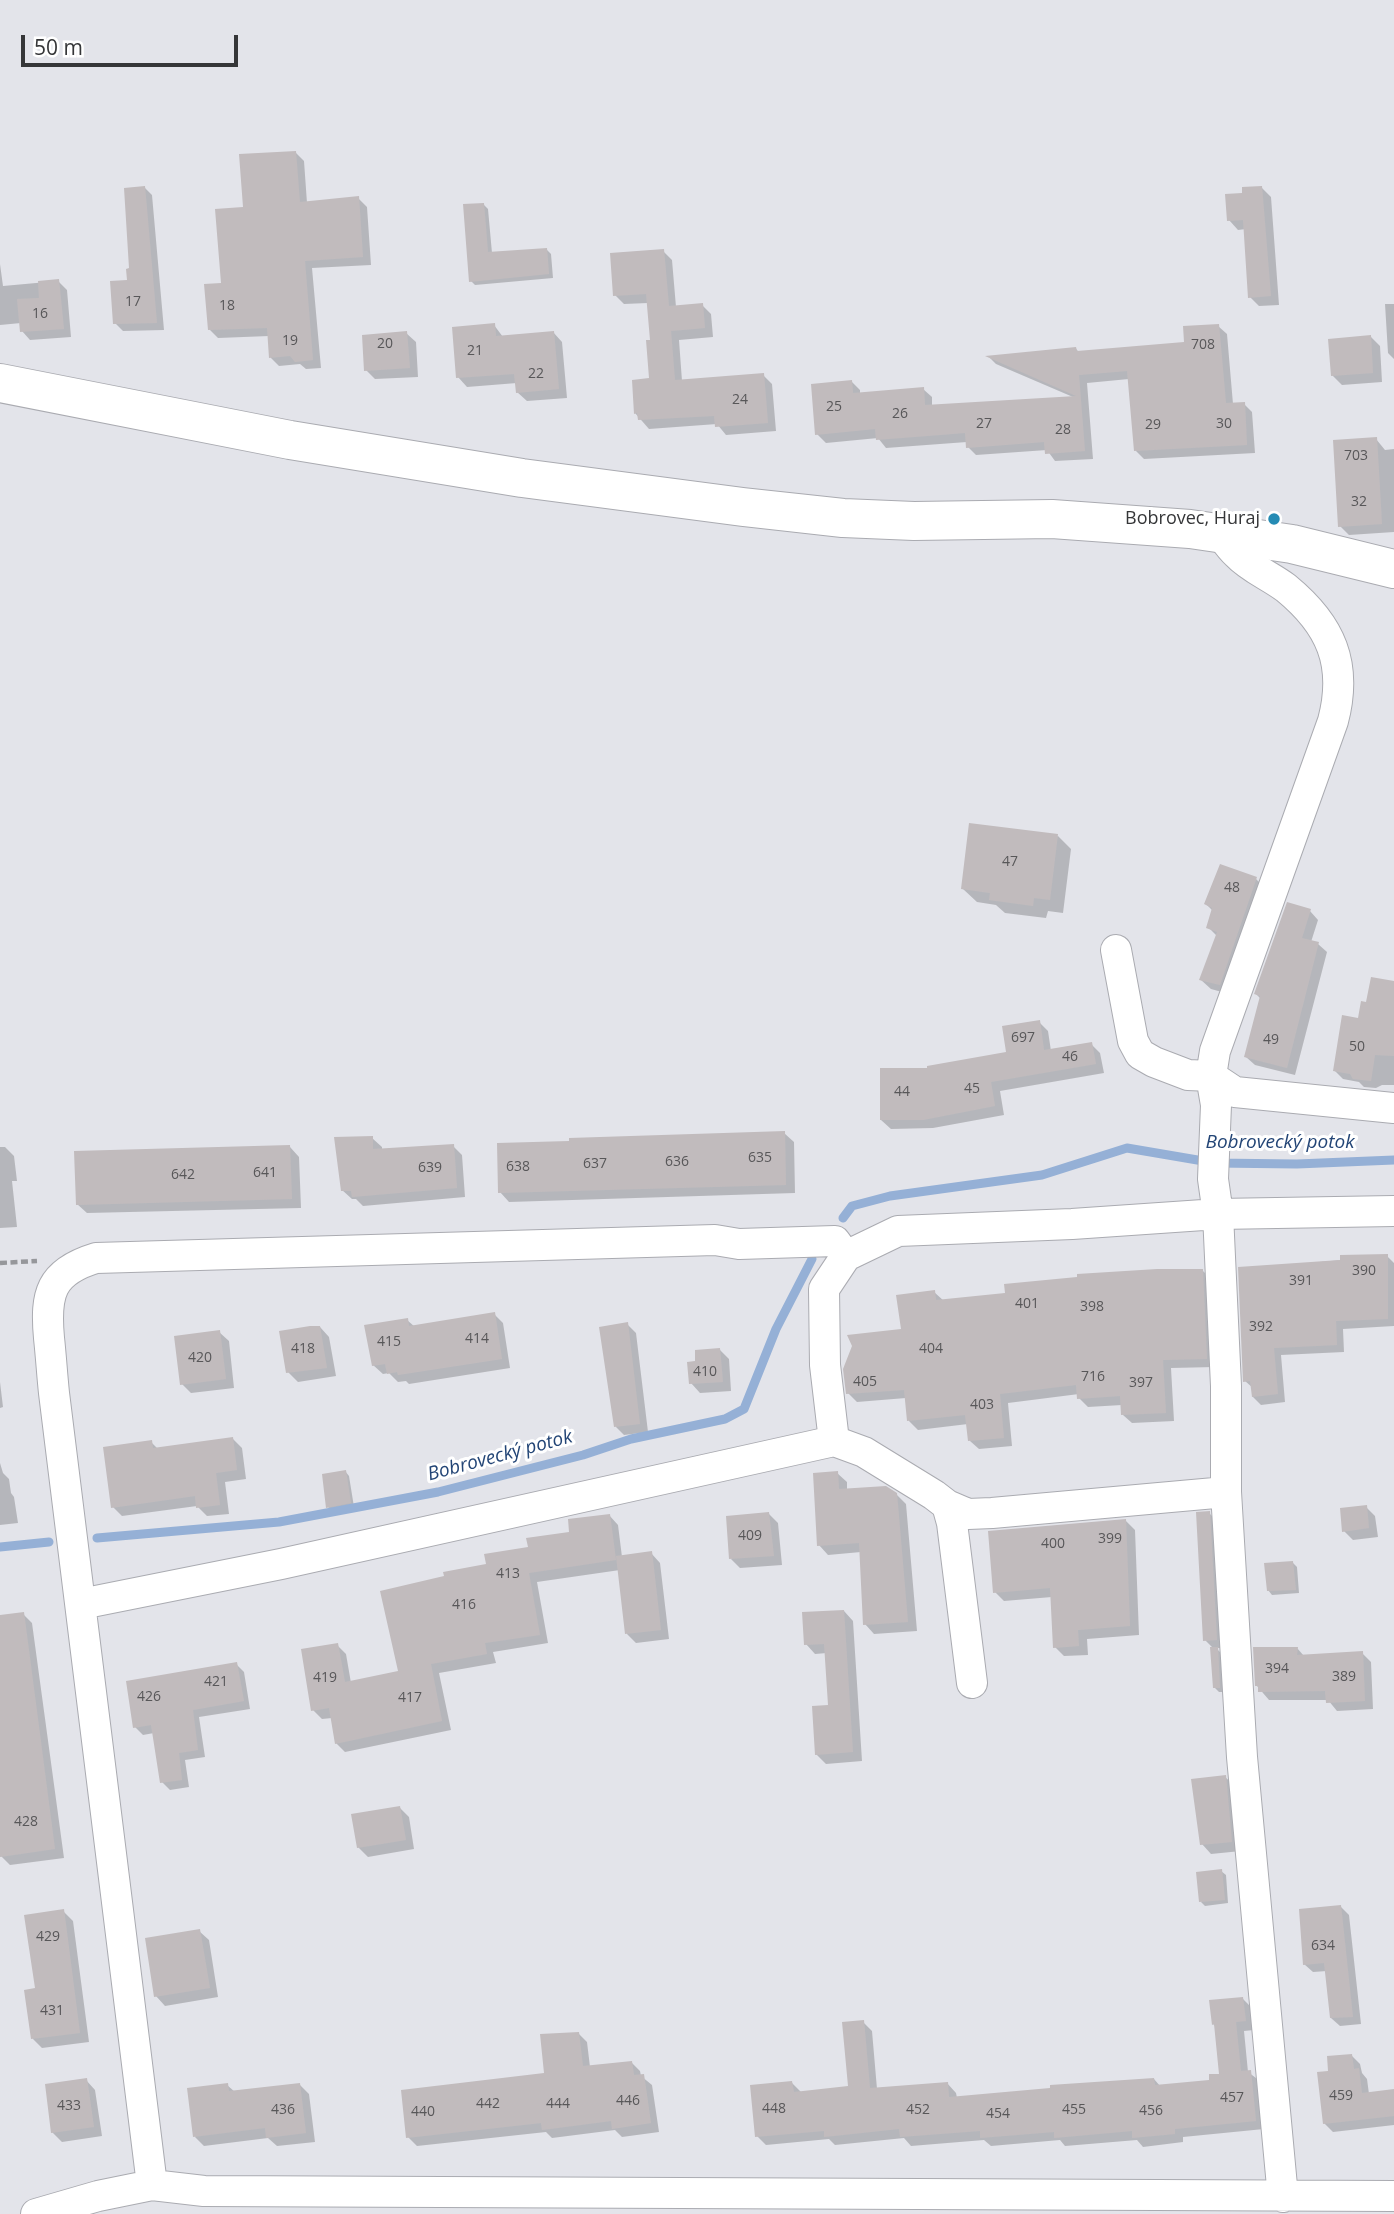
<!DOCTYPE html>
<meta charset="utf-8">
<style>
body{margin:0}
#map{position:relative;width:1394px;height:2214px;overflow:hidden;background:#e3e4ea;font-family:"Open Sans",sans-serif}
canvas{display:block}
.scale{position:absolute;left:21px;top:35px;width:217px;height:32px;box-sizing:border-box;border:4px solid #353638;border-top:0;padding-left:9px;font-size:21px;line-height:24px;white-space:nowrap;color:#353638;-webkit-text-stroke:5px #fff;paint-order:stroke}
</style>
<div id="map">
<canvas width="1394" height="2214"></canvas>
<div class="scale">50 m</div>
</div>
<script>
const context = document.querySelector('canvas').getContext('2d');
context.lineJoin = 'round';
function paint(path, color) { context.fillStyle = color; context.fill(path, 'evenodd'); }
function stroke(path, color, width, dash) { context.strokeStyle = color; context.lineWidth = width; context.lineCap = dash ? 'butt' : 'round'; context.setLineDash(dash || []); context.stroke(path); }
function drawText(font, color, halo, rows, align = 'center') {
  context.font = font + ' "Open Sans",sans-serif'; context.lineWidth = 6; context.setLineDash([]); context.textBaseline = 'middle'; context.strokeStyle = halo; context.fillStyle = color; for (const [text, x, y, turn = 0] of rows) {
    context.save(); context.translate(x, y); context.rotate((+turn || 0) * Math.PI / 180); context.textAlign = isNaN(turn) ? turn : align; if (halo) context.strokeText(text, 0, 0); context.fillText(text, 0, 0); context.restore();
  }
}
const shadow = new Path2D(`
 M296 153 304 161 307 203 358 198 367 207 371 265 312 268 321 368 306 369 300 364 279 366 271 358 269 336 218 338 210 330 245 208Z
 M145 188 152 195 164 330 123 331 115 323 129 282Z
 M1262 188 1271 197 1279 305 1259 306 1250 297 1246 229 1238 230 1229 220 1244 194Z
 M484 205 488 209 492 253 547 250 551 254 553 278 475 285 471 281Z
 M663 251 672 260 676 307 702 305 711 314 713 337 679 340 682 381 763 375 772 384 776 431 726 435 717 424 649 429 635 413 651 380 652 341 648 303 624 304 615 295Z
 M0 264 3 286 58 281 67 290 71 337 30 340 22 331 21 323 0 325Z
 M1385 304H1394V359L1388 353Z
 M494 325 503 337 553 332 562 342 567 398 527 401 517 392V383L467 387 458 377Z
 M1218 326 1227 334 1233 404H1244L1252 412 1255 453 1144 459 1136 451 1129 379 1087 383 1093 459 1055 461 1047 450 976 455 968 447 967 442 886 448 878 438 826 443 817 434 851 381 860 390V394L923 389 932 397V407L1073 397 996 364 989 357 1076 349 1079 352 1186 344Z
 M406 333 416 342 418 377 375 379 366 370Z
 M1371 337 1380 346 1382 382 1342 385 1332 375Z
 M1376 439 1385 450 1394 449V532L1349 535 1340 526Z
 M1058 836 1071 849 1063 913 1048 911 1046 918 1005 913 996 905 977 902 963 889Z
 M1256 879 1265 888 1229 994 1211 989 1201 980 1217 936 1208 927 1213 911 1206 904Z
 M1310 911 1318 920 1311 942 1318 944 1327 952 1295 1075 1255 1065 1246 1057 1261 999 1256 994Z
 M1394 985V1085H1382L1376 1088 1364 1087 1359 1082 1343 1079 1335 1071 1368 1004Z
 M1039 1022 1048 1031 1051 1051 1091 1044 1100 1053 1104 1073 1000 1091 1004 1115 933 1128 891 1129 881 1120 929 1070 1008 1054Z
 M784 1133 794 1142 795 1193 509 1202 500 1192Z
 M372 1138 382 1147V1151L453 1146 462 1155 465 1197 363 1206 356 1199H352L342 1190Z
 M0 1147H5L14 1156 17 1181H12L17 1227 0 1228Z
 M290 1147 299 1157 301 1208 87 1213 77 1204Z
 M1387 1256 1394 1263V1326L1343 1329 1344 1352 1281 1355 1285 1402 1261 1405 1253 1397V1388L1245 1381 1240 1269Z
 M1202 1270 1211 1279 1215 1367 1171 1368 1174 1421 1132 1423 1123 1415 1122 1405 1088 1407 1079 1398V1394L1008 1403 1012 1446 979 1449 970 1441 968 1424 918 1430 909 1421 906 1398 857 1402 848 1393 934 1292 944 1301Z
 M494 1314 503 1323 510 1368 409 1384 406 1381 398 1382 389 1373 383 1374 373 1365 407 1320 415 1327Z
 M627 1324 636 1333 648 1432 624 1435 616 1427Z
 M320 1327 329 1337 336 1376 298 1382 288 1372Z
 M219 1332 229 1341 234 1388 191 1393 182 1384Z
 M720 1350 729 1359 731 1391 700 1393 691 1383 697 1363Z
 M0 1382 3 1407 0 1408Z
 M233 1439 242 1448 246 1479 225 1482 229 1514 207 1516 197 1506 122 1516 113 1507 151 1442 158 1449Z
 M0 1463 3 1473 9 1479 11 1493 14 1497 18 1523 0 1525Z
 M345 1471 349 1476 354 1507 332 1511 328 1507Z
 M837 1473 847 1482V1490L896 1494 906 1504 917 1631 874 1634 865 1624 861 1552 828 1555 819 1545Z
 M1366 1507 1375 1516 1378 1537 1353 1540 1344 1531Z
 M1209 1513 1217 1521 1225 1648H1216L1221 1653 1224 1692H1219L1215 1688 1212 1647 1205 1640Z
 M769 1514 778 1523 782 1565 740 1568 731 1559Z
 M609 1515 618 1525 622 1557 651 1553 660 1563 669 1639 636 1643 627 1634 620 1570 537 1582 548 1643 493 1652 496 1663 439 1673 451 1730 345 1752 336 1743 332 1718 322 1719 313 1710 337 1645 346 1654 351 1683 400 1672 488 1565 571 1533Z
 M1125 1520 1135 1530 1139 1635 1087 1639 1088 1655 1064 1656 1055 1647 1052 1597 1004 1601 995 1592Z
 M1293 1563 1297 1567 1299 1593 1272 1595 1268 1590 1266 1564Z
 M844 1611 853 1621 862 1761 826 1764 816 1754 829 1706 827 1653 815 1654 806 1644Z
 M23 1614 32 1623 64 1858 10 1865 1 1856 0 1850V1617Z
 M1297 1648 1304 1656 1362 1653 1371 1662 1373 1709 1337 1711 1328 1700H1269L1257 1686Z
 M236 1664 244 1672 250 1709 199 1717 205 1757 185 1760 189 1787 170 1790 162 1782 154 1733 143 1735 135 1727Z
 M1225 1777 1235 1786 1241 1851 1211 1854 1202 1844Z
 M400 1808 409 1817 414 1849 368 1857 358 1847Z
 M1221 1871 1226 1875 1228 1903 1205 1906 1201 1902Z
 M1341 1907 1349 1915 1361 2024 1340 2026 1331 2018 1327 1971 1313 1972 1304 1964Z
 M63 1911 73 1921 89 2042 42 2048 33 2039 37 1990Z
 M199 1931 209 1940 218 1997 165 2006 156 1996Z
 M1243 1999 1252 2008 1254 2030 1244 2031 1248 2072 1260 2081 1264 2129 1183 2137V2142L1143 2147 1137 2140 1065 2146 1060 2140 991 2146 984 2140 911 2146 904 2138 835 2145 829 2139 766 2145 757 2136 792 2083 802 2093 850 2088 863 2022 872 2031 877 2089 947 2083 956 2093 957 2098 1154 2079 1160 2086 1211 2081 1221 2075 1216 2027 1213 2024Z
 M578 2033 587 2042 590 2067 631 2062 640 2071 641 2076 652 2085 659 2132 622 2137 615 2130 552 2138 546 2132 417 2146 408 2137 546 2075Z
 M1352 2056 1360 2064 1362 2073 1367 2079 1369 2094 1394 2091V2125L1333 2132 1324 2123 1330 2073Z
 M86 2080 95 2090 102 2136 62 2142 52 2132Z
 M227 2085 235 2092 300 2085 309 2094 315 2142 277 2146 268 2138 204 2146 195 2137Z`);
const stream = new Path2D(`
 M843 1218 852 1206 890 1196 1042 1175 1127 1148 1215 1163 1297 1164 1394 1160
 M97 1538 279 1522 438 1492 583 1455 631 1439 725 1419 744 1409 776 1329 812 1259
 M0 1547 49 1542`);
const building = new Path2D(`
 M296 151 300 202 359 196 363 257 305 261 313 360 295 362 290 356 269 358 267 328 208 330 204 284 221 283 215 209 243 207 239 154Z
 M145 186 157 323 113 324 110 281 127 280 126 269 129 268 124 188Z
 M1262 186 1271 296 1248 298 1243 220 1227 221 1225 194 1242 193V187Z
 M484 203 488 252 547 248 549 274 469 282 463 204Z
 M664 249 669 306 703 303 705 328 671 331 675 380 764 373 768 423 715 427 714 416 638 420 637 413 634 414 632 380 649 378 646 340H650L646 294 613 296 610 253Z
 M59 279 64 329 20 332 17 299 39 298 38 281Z
 M495 323 496 336 554 331 559 389 516 393 514 374 456 378 452 327Z
 M1219 324 1226 403 1245 402 1247 445 1134 451 1127 371 1079 375 1085 451 1045 454 1044 442 966 448 965 433 876 440 875 429 815 435 811 384 852 380 853 393 924 387 925 405 1076 396 985 356 1076 347 1077 351 1184 342 1183 326Z
 M407 331 410 368 364 371 362 335Z
 M1371 335 1373 373 1331 376 1328 339Z
 M1377 437 1382 524 1338 527 1333 440Z
 M969 823 1058 834 1050 900 1034 898 1033 906 989 900 990 893 961 889Z
 M1220 864 1257 877 1220 985 1199 980 1217 932 1206 928 1212 908 1204 904Z
 M1287 902 1311 909 1302 938 1319 942 1287 1068 1244 1057 1260 996 1254 994Z
 M1371 977 1394 981V1056L1375 1055 1371 1081 1353 1079 1350 1074 1333 1071 1342 1015 1358 1018 1361 1001 1366 1002Z
 M1040 1020 1044 1050 1092 1042 1096 1064 991 1082 995 1106 923 1120H880V1068H927V1066L1006 1052 1002 1026Z
 M785 1131 786 1185 498 1193 497 1143 569 1141V1138Z
 M373 1136V1149L454 1144 457 1188 352 1197 351 1191H341L334 1137Z
 M290 1145 292 1199 76 1205 74 1151Z
 M1388 1254V1319L1336 1321 1337 1345 1274 1348 1278 1394 1252 1397 1250 1381 1243 1382 1238 1267 1340 1260V1255Z
 M1157 1269H1203L1207 1359 1163 1360 1166 1413 1121 1415 1120 1396 1077 1399 1076 1385 1000 1394 1004 1438 968 1441 965 1415 907 1421 904 1390 846 1394 843 1369 852 1346 847 1335 901 1329 896 1295 935 1290 936 1300 1005 1293 1004 1284 1077 1277V1274Z
 M495 1312 502 1359 398 1375 397 1372 387 1374 385 1364 372 1366 364 1325 408 1318 409 1326Z
 M628 1322 640 1424 614 1427 599 1327Z
 M310 1326H320L327 1368 286 1373 279 1331Z
 M220 1330 226 1379 180 1385 174 1336Z
 M720 1348 723 1382 689 1384 687 1362 695 1361V1350Z
 M233 1437 237 1470 216 1473 220 1505 196 1508 195 1496 111 1508 103 1447 152 1440 153 1448Z
 M346 1470 351 1503 326 1508 322 1474Z
 M838 1471 839 1489 886 1486 897 1493 908 1622 863 1625 859 1543 817 1546 813 1473Z
 M1367 1505 1369 1528 1342 1532 1340 1508Z
 M1210 1511 1217 1640 1203 1641 1196 1512Z
 M769 1512 774 1556 729 1559 726 1516Z
 M610 1514 616 1560 529 1573 540 1635 485 1643 487 1654 431 1664 442 1721 335 1744 329 1708 311 1711 301 1649 338 1643 345 1682 398 1671 380 1591 444 1576 443 1572 486 1564 484 1554 528 1547 526 1538 569 1532 568 1519Z
 M1126 1519 1130 1626 1078 1630 1079 1646 1053 1648 1050 1588 993 1593 988 1531Z
 M652 1551 661 1630 625 1634 616 1556Z
 M1293 1561 1296 1590 1267 1591 1264 1563Z
 M844 1610 853 1752 815 1755 812 1706 828 1705 824 1644 804 1645 802 1612Z
 M24 1612 55 1849 0 1857V1615Z
 M1210 1647H1218L1220 1688H1213Z
 M1253 1647H1298L1297 1655 1363 1651 1365 1701 1326 1703 1325 1691 1258 1692V1686H1255Z
 M237 1662 244 1701 193 1710 198 1750 179 1753 182 1780 160 1783 151 1725 133 1728 126 1681Z
 M1226 1775 1232 1842 1200 1845 1191 1779Z
 M400 1806 406 1840 357 1848 351 1814Z
 M1222 1869 1225 1900 1199 1902 1196 1872Z
 M1341 1905 1353 2017 1330 2018 1324 1963 1303 1965 1299 1909Z
 M64 1909 80 2033 31 2039 24 1990 35 1988 24 1915Z
 M200 1929 210 1988 154 1997 145 1938Z
 M1243 1997 1246 2021 1236 2022 1241 2071 1251 2070 1256 2121 1175 2129V2134L1132 2138V2131L1054 2138V2132L980 2138V2131L900 2137 899 2129 824 2137V2131L755 2137 750 2085 792 2081 794 2092 848 2086 842 2022 864 2020 870 2088 948 2082 949 2097 1050 2088V2085L1154 2078 1155 2085 1209 2080V2074H1219L1214 2024 1212 2025 1209 2000Z
 M579 2032 583 2066 632 2061 634 2075 644 2074 651 2123 612 2129 611 2121 542 2130 541 2123 406 2138 401 2090 544 2073 540 2034Z
 M1352 2054 1354 2069 1359 2068 1362 2093 1394 2089V2116L1323 2124 1317 2072 1328 2071 1327 2056Z
 M87 2078 94 2127 51 2133 45 2084Z
 M228 2083 229 2091 300 2083 306 2133 266 2138 265 2128 193 2137 187 2088Z`);
const path = new Path2D(`
 M0 1263 37 1261`);
const street = new Path2D(`
 M1220 533C1225 540 1230 548 1237 554 1250 568 1270 576 1286 588 1331 625 1348 664 1333 721L1215 1051 1211 1076 1216 1105 1213 1179 1218 1214 1226 1386V1492L1242 1757 1283 2197
 M1116 950 1133 1041 1140 1054 1154 1062 1188 1075 1211 1076 1235 1092 1394 1108
 M834 1441 864 1452 934 1495 947 1505 952 1523 972 1683
 M947 1505 968 1514 992 1513 1226 1492
 M81 1604 281 1564 834 1441 825 1365 824 1289 846 1256
 M152 2185 204 2191 1394 2196
 M36 2214 98 2196 152 2185 54 1393C52 1374 51 1356 49 1338 45 1294 50 1272 96 1258L715 1240 739 1244 835 1241 846 1256 898 1231 1072 1224 1218 1214 1394 1211`);
const secondary = new Path2D(`
 M0 383 290 440 522 478 743 507 843 518 914 521 1052 519 1190 529 1292 544 1394 569`);
const markers = [
 [1274,519,7,"#258bb4"]
];
const numberNames = [
 ["17",133,302],
 ["18",227,306],
 ["16",40,314],
 ["19",290,341],
 ["20",385,344],
 ["708",1203,345],
 ["21",475,351],
 ["22",536,374],
 ["24",740,400],
 ["25",834,407],
 ["26",900,414],
 ["27",984,424],
 ["30",1224,424],
 ["29",1153,425],
 ["28",1063,430],
 ["703",1356,456],
 ["32",1359,502],
 ["47",1010,862],
 ["48",1232,888],
 ["697",1023,1038],
 ["49",1271,1040],
 ["50",1357,1047],
 ["46",1070,1057],
 ["45",972,1089],
 ["44",902,1092],
 ["635",760,1158],
 ["636",677,1162],
 ["637",595,1164],
 ["638",518,1167],
 ["639",430,1168],
 ["641",265,1173],
 ["642",183,1175],
 ["390",1364,1271],
 ["391",1301,1281],
 ["401",1027,1304],
 ["398",1092,1307],
 ["392",1261,1327],
 ["414",477,1339],
 ["415",389,1342],
 ["418",303,1349],
 ["404",931,1349],
 ["420",200,1358],
 ["410",705,1372],
 ["716",1093,1377],
 ["405",865,1382],
 ["397",1141,1383],
 ["403",982,1405],
 ["409",750,1536],
 ["399",1110,1539],
 ["400",1053,1544],
 ["413",508,1574],
 ["416",464,1605],
 ["394",1277,1669],
 ["389",1344,1677],
 ["419",325,1678],
 ["421",216,1682],
 ["426",149,1697],
 ["417",410,1698],
 ["428",26,1822],
 ["429",48,1937],
 ["634",1323,1946],
 ["431",52,2011],
 ["459",1341,2096],
 ["457",1232,2098],
 ["446",628,2101],
 ["442",488,2104],
 ["444",558,2104],
 ["433",69,2106],
 ["448",774,2109],
 ["436",283,2110],
 ["452",918,2110],
 ["455",1074,2110],
 ["456",1151,2111],
 ["440",423,2112],
 ["454",998,2114]
];
const poiNames = [
 ["Bobrovec, Huraj",1260,519]
];
const waterNames = [
 ["Bobrovecký potok",1280,1143],
 ["Bobrovecký potok",500,1456,-15]
];
paint(shadow, '#0003');
stroke(stream, '#95b0d6', 9);
paint(building, '#c1bbbd');
stroke(street, '#aaabb1', 32);
stroke(secondary, '#aaabb1', 40);
stroke(path, '#96979b', 4.5, [7, 3.5]);
stroke(street, '#fff', 30);
stroke(secondary, '#fff', 38);
for (const [x, y, r, color] of markers) { const dot = new Path2D(); dot.arc(x, y, r, 0, 2 * Math.PI); context.fillStyle = color; context.fill(dot); stroke(dot, '#fff', 2.5); }
drawText('14px', '#585759', null, numberNames);
drawText('18px', '#353638', '#fff', poiNames, 'right');
drawText('italic 19px', '#234576', '#fff', waterNames);
</script>
